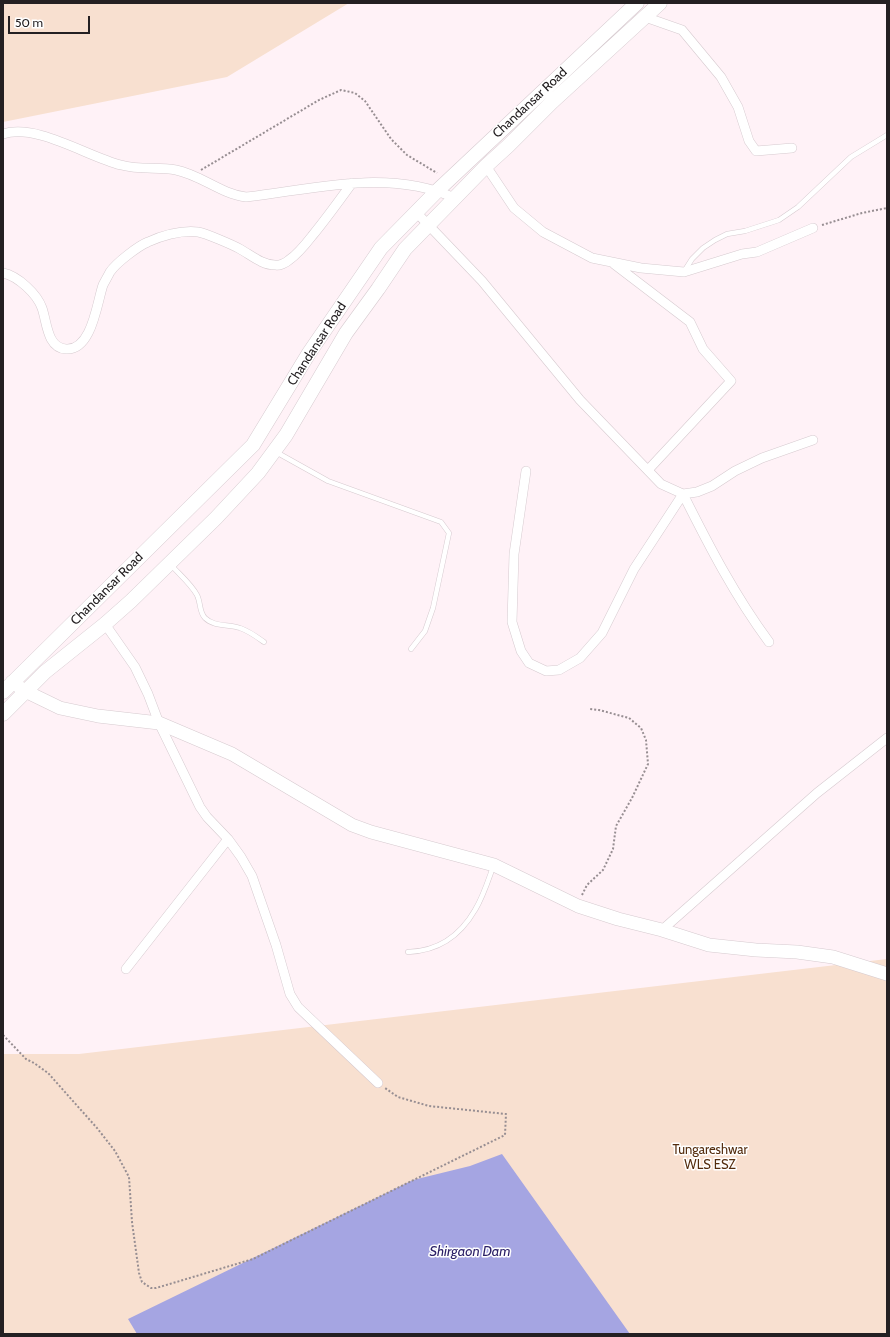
<!DOCTYPE html>
<style>
body{margin:0}
#map{position:relative;width:890px;height:1337px;overflow:hidden;background:#fff2f7;font-family:Cabin,sans-serif}
canvas{display:block}
.frame{position:absolute;inset:0;border:4px solid #242022;pointer-events:none}
.scale{position:absolute;left:8px;top:16px;width:82px;height:18px;box-sizing:border-box;border:2px solid #242022;border-top:0;padding-left:5px;font-size:12px;line-height:14px;white-space:nowrap;color:#242022;-webkit-text-stroke:3px #fff;paint-order:stroke}
</style>
<div id="map">
<canvas width="890" height="1337"></canvas>
<div class="frame"></div>
<div class="scale">50 m</div>
</div>
<script>
const context = document.querySelector('canvas').getContext('2d');
context.lineJoin = 'round';
function paint(path, color) { context.fillStyle = color; context.fill(path, 'evenodd'); }
function stroke(path, color, width, dash) { context.strokeStyle = color; context.lineWidth = width; context.lineCap = dash ? 'butt' : 'round'; context.setLineDash(dash || []); context.stroke(path); }
function drawText(font, color, halo, rows, align = 'center') {
  context.font = font + ' Cabin,sans-serif'; context.lineWidth = 3; context.setLineDash([]); context.textBaseline = 'middle'; context.strokeStyle = halo; context.fillStyle = color; for (const [text, x, y, turn = 0] of rows) {
    context.save(); context.translate(x, y); context.rotate((+turn || 0) * Math.PI / 180); context.textAlign = isNaN(turn) ? turn : align; if (halo) context.strokeText(text, 0, 0); context.fillText(text, 0, 0); context.restore();
  }
}
const green = new Path2D(`
 M3 3H349L227 77 3 122Z
 M887 959V1334H3V1054H79Z`);
const water = new Path2D(`
 M502 1154 630 1334H137L128 1319 413 1180 470 1166Z`);
const path = new Path2D(`
 M201 170 319 100 341 90 355 93 365 101 391 139 407 155 437 173
 M822 225 862 213 887 208
 M582 895 587 885 603 870 613 849 616 826 632 798 648 764 646 740 641 728 629 718 599 710 590 709
 M3 1035 26 1059 34 1063 48 1073 97 1128 115 1151 129 1177 132 1222 139 1273 142 1282 151 1288H156L173 1283 253 1259 505 1135 506 1114 429 1106 398 1097 385 1088`);
const lane = new Path2D(`
 M685 270 692 259 703 248 715 240 727 234 745 231 779 220 798 207 851 157 887 135
 M276 452 328 481 441 522 449 533 433 608 425 631 411 649
 M171 565C180 575 191 584 197 595 201 603 199 612 205 618 214 627 229 624 240 628 249 631 257 637 264 642
 M408 952C439 951 460 936 475 910 483 897 488 881 493 867`);
const street = new Path2D(`
 M645 17 682 30 721 77 738 107 749 141 756 151 792 148
 M3 134C37 123 88 157 121 165 139 170 158 167 176 170 201 175 221 194 246 197 316 189 388 168 455 198
 M486 166 514 208 543 232 592 258 641 268 684 272 742 254 757 252 813 228
 M416 212 482 281 580 400 661 484 683 494 697 492 712 486 735 471 762 458 813 440
 M614 264 690 322 703 349 731 381 648 470
 M3 273C18 276 37 294 42 308 47 322 47 348 66 349 92 351 97 302 103 285 105 281 108 276 110 272 116 263 138 246 148 242 164 235 180 230 198 232 205 233 233 245 240 249 251 255 262 265 275 265 279 266 286 263 289 260 298 254 305 245 312 236 326 219 339 201 352 183
 M526 471 514 554 512 622 521 651 529 663 546 671 559 670 580 658 602 633 634 569 683 494
 M683 494C709 546 735 596 769 642
 M105 624 135 667 148 694 159 723 200 807 207 817 228 839 241 857 252 876 276 945 290 994 298 1007 378 1083
 M662 930 817 793 887 738
 M126 969 228 839`);
const secondary = new Path2D(`
 M12 682 25 691 60 708 98 716 159 723 232 754 352 825 371 832 494 865 578 906 618 919 662 930 709 945 756 950 797 952 833 957 887 974`);
const primary = new Path2D(`
 M3 692 253 445 309 353 381 248 438 190 637 3
 M3 714 45 672 105 624 131 601 216 518 258 473 286 435 346 333 378 289 405 249 486 166 508 146 552 102 660 3`);
const streetNames = [
 ["Chandansar Road",530,103,-43],
 ["Chandansar Road",317,344,-57],
 ["Chandansar Road",107,589,-45]
];
const parkNames = [
 ["Tungareshwar",710,1150],
 ["WLS ESZ",710,1165]
];
const waterNames = [
 ["Shirgaon Dam",470,1252]
];
paint(green, '#f8e0d0');
paint(water, '#a5a5e2');
stroke(lane, '#d6cacf', 5.5);
stroke(street, '#d6cacf', 10);
stroke(secondary, '#d6cacf', 14);
stroke(primary, '#d6cacf', 15);
stroke(path, '#978e92', 2, [2, 2]);
stroke(lane, '#fff', 4.5);
stroke(street, '#fff', 9);
stroke(secondary, '#fff', 13);
stroke(primary, '#fff', 14);
drawText('13px', '#242022', '#fff', streetNames);
drawText('13px', '#542d0e', '#fff', parkNames);
drawText('italic 14px', '#2b2067', '#fff', waterNames);
</script>
